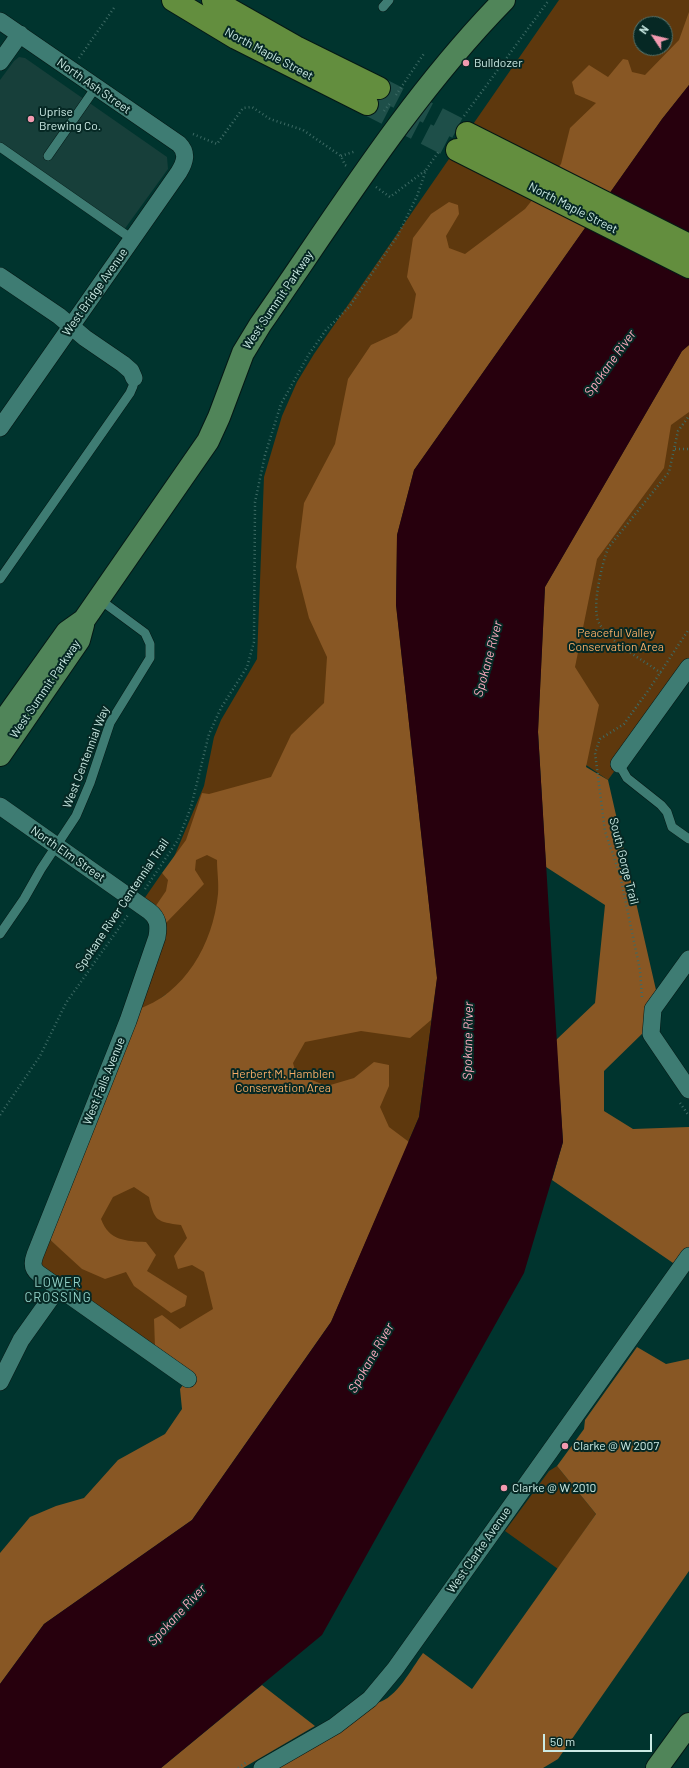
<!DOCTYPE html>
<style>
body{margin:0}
#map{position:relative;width:689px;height:1768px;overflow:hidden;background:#00342e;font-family:Barlow,sans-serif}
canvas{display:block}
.north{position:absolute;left:633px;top:16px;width:40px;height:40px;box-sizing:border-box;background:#062824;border:1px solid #557671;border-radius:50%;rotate:305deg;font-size:11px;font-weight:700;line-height:16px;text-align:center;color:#cbeae4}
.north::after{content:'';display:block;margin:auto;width:14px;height:18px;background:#f29ab0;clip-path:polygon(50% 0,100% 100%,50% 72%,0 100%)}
.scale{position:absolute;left:543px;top:1734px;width:109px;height:18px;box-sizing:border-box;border:2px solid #cbeae4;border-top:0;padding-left:5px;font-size:12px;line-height:14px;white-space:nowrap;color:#cbeae4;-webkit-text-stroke:3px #062824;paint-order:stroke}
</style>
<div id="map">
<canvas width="689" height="1768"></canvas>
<div class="north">N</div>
<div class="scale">50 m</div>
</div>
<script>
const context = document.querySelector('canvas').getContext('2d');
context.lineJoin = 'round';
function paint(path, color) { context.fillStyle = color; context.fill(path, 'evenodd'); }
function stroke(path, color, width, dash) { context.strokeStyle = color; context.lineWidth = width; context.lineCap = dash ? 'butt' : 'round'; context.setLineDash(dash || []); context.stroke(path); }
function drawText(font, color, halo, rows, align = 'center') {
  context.font = font + ' Barlow,sans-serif'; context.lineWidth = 4; context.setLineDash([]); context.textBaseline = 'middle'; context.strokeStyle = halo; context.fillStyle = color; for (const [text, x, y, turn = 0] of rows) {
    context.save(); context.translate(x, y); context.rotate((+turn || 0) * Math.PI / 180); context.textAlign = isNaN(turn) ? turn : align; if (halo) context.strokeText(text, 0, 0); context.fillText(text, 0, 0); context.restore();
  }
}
const built = new Path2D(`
 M19 57 25 58 167 157 168 169 121 234 0 151V80L14 61Z`);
const green = new Path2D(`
 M559 0H689V85L662 119 414 470 397 535 396 605 437 978 419 1117 331 1322 155 1337V1347L41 1267 38 1259 47 1237 62 1250 166 994 153 1005 136 1010 155 907 144 899 162 873 166 876 204 786 214 737 221 720 257 659 264 477 282 416 297 382 314 354ZM641 24H665V48H641Z
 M689 345V667L608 780 538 732 545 587 682 351Z
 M557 1466 596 1514 558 1569 505 1531 549 1471Z`);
const forest = new Path2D(`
 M689 12V85L662 119 414 470 397 535 396 605 437 978 431 1020 410 1038 361 1031 305 1042 293 1063 296 1074 327 1086 354 1078 374 1062 389 1065V1086L380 1107 389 1127 409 1142 331 1322 192 1520 44 1624 0 1684V1553L30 1517 56 1506 84 1498 118 1460 165 1434 182 1409 180 1389 192 1372 155 1347 154 1319 162 1315 180 1329 213 1309 204 1272 192 1265 178 1269 174 1256 187 1238 181 1225C157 1222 154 1221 149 1197L134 1187 113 1197 101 1219C109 1241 126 1241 146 1242L156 1255 147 1271 187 1296 185 1306 171 1313 134 1286 126 1272 105 1279 82 1269 47 1237 136 1010C185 994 213 944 218 894 219 883 217 871 217 860L207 855 196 860 195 870 204 884 164 925 155 907 166 891 168 880 162 873 186 840 202 793 209 794 271 777 291 735 324 703 327 657 309 618 296 567 304 503 335 444 348 379 371 345 397 333 412 318 416 294 407 277 413 238 431 214 449 202 458 205 459 214 446 236 449 248 465 254 525 209 561 164 570 128 596 103 575 94 572 82 589 65 608 77 623 59 628 60 632 72 645 75 679 40Z
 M689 345V412L671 425 664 468 597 559 575 667 599 705 586 767 608 780 656 990 649 1007 646 1030 604 1071V1111L633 1129 689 1127V1247L676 1265 552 1180 563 1142 556 1040 595 1003 605 905 546 867 538 732 545 587 682 351Z
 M637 1347 666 1364 689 1359V1571L558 1759 543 1768H277L377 1703C397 1698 411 1669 423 1653L472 1689 596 1514 557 1466 584 1429 585 1420Z
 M262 1685 315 1726 243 1768H161Z`);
const water = new Path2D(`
 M689 85V345L682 351 545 587 538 732 563 1142 524 1273 322 1635 161 1768H0V1684L44 1624 192 1520 331 1322 419 1117 437 978 396 605 397 535 414 470 662 119Z`);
const secondaryTunnel = new Path2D(`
 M379 88 467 133
 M367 104 457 150`);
const path = new Path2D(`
 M79 58 114 8
 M396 95 425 52
 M384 111 391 102
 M464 116 549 0
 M193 134 217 144 243 108 252 107 270 119 303 130 341 156 345 165 348 167
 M341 156 356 151
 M376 187 390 197 426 170
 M675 449H689
 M661 673C643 660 609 642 599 623 591 608 602 564 608 548L669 472 678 431 689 416
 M145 889 178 840 191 807 209 734 221 708 247 667 254 642 255 502 265 455 281 404 309 354 326 330 350 306 398 235 417 196 426 170 439 151
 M642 997 640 970 620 875 605 831 595 753 600 739 624 724 650 688 689 629
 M680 1103 689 1116
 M0 1115 40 1056 66 1003 128 915
 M238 1768 248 1761`);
const lane = new Path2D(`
 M383 7 389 0
 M0 147 132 239
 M48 156 96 87
 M0 579 130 393 133 386 134 378
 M619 764 627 778 661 805 667 812 672 827 689 839
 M0 934 24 899 41 869 76 816 90 783 110 723 150 658V644L145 633 99 599`);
const street = new Path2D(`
 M0 21 179 144C188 153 185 162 179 172L0 428
 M0 62 20 34
 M0 276 59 316 85 338 123 364 131 371 134 378
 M619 764 689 667
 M0 806 149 911C158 918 159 925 157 937L128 1021 35 1255C32 1263 32 1269 39 1274L188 1379
 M689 959 653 1009 651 1034 689 1090
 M0 1382 21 1340 58 1288
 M262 1768 335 1726 370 1699 395 1669 689 1256`);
const secondary = new Path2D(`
 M0 726 67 632 84 620 208 441 219 417 243 353 260 325C337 214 409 97 504 0
 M0 755 79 640 83 625
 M657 1768 689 1724`);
const primary = new Path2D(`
 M173 0 236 38 367 104
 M213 0 296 47 379 88
 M467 133 689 245
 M457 150 689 267`);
const markers = [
 [466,63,4,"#f29ab0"],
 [31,119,4,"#f29ab0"],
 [565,1446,4,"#f29ab0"],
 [504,1488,4,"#f29ab0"]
];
const streetNames = [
 ["North Maple Street",269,54,28],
 ["North Ash Street",94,86,35],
 ["North Maple Street",573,208,27],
 ["West Bridge Avenue",95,292,-55],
 ["West Summit Parkway",278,300,-56],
 ["West Summit Parkway",45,689,-56],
 ["West Centennial Way",86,757,-69],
 ["North Elm Street",68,854,35],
 ["South Gorge Trail",624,861,76],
 ["Spokane River Centennial Trail",122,905,-56],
 ["West Falls Avenue",104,1081,-68],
 ["West Clarke Avenue",479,1550,-55]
];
const poiNames = [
 ["Bulldozer",474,63],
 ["Uprise",39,112],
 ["Brewing Co.",39,126],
 ["Clarke @ W 2007",573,1446],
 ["Clarke @ W 2010",512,1488]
];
const parkNames = [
 ["Peaceful Valley",616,633],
 ["Conservation Area",616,647],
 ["Herbert M. Hamblen",283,1074],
 ["Conservation Area",283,1088]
];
const waterNames = [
 ["Spokane River",610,363,-54],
 ["Spokane River",488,659,-75],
 ["Spokane River",468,1041,-89],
 ["Spokane River",371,1358,-60],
 ["Spokane River",177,1615,-47]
];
const neighbourhoodNames = [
 ["LOWER",58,1283],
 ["CROSSING",58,1298]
];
paint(built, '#173f3a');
paint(green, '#5e380d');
paint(forest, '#885724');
paint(water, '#27000d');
stroke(secondaryTunnel, '#1e4f49', 22, [22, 11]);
stroke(lane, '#051815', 10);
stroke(street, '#051815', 18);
stroke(secondary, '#051815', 24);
stroke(primary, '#051815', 24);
stroke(path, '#3d6b65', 2.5, [1, 3]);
stroke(lane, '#3e7c73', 9);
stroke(street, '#3e7c73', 17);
stroke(secondary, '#508559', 22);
stroke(primary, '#638e3e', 22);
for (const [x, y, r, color] of markers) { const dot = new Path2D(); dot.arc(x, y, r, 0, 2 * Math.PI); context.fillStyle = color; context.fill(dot); stroke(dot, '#062824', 1.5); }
drawText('12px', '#cbeae4', '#062824', streetNames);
drawText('12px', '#cbeae4', '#062824', poiNames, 'left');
drawText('12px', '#f7ad67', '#062824', parkNames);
drawText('italic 13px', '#fbaabe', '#062824', waterNames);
context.letterSpacing = '1px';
drawText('13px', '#91d0c6', '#062824', neighbourhoodNames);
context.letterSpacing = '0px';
</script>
